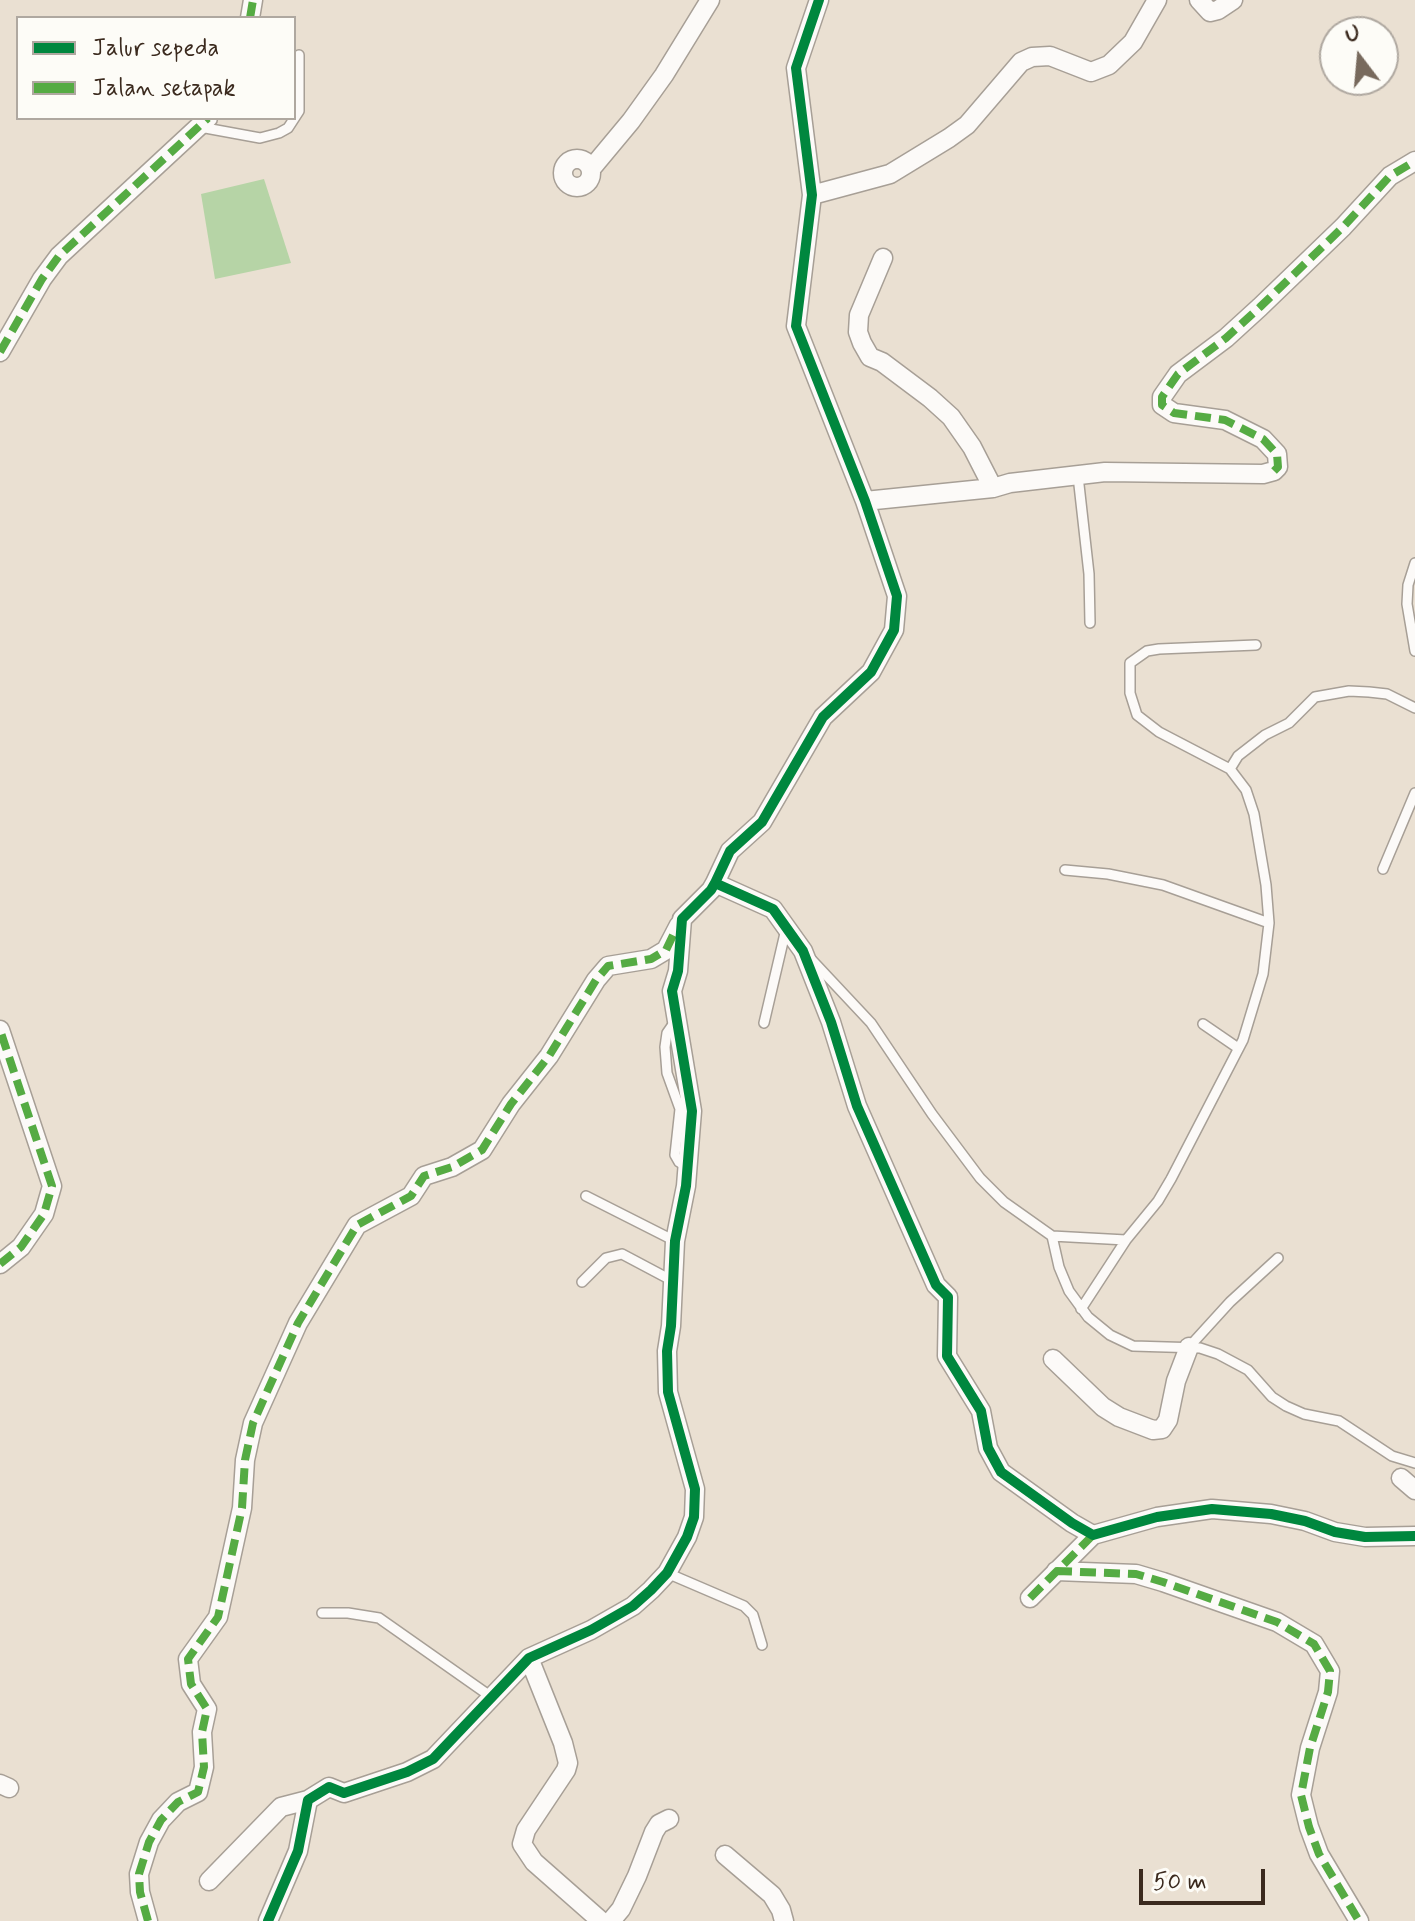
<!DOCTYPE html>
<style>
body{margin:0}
#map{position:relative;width:1415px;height:1921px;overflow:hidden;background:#eae0d2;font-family:Mynerve,sans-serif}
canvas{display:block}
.legend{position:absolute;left:16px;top:16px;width:280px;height:104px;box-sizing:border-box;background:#fdfcf7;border:2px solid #afa8a0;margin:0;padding:10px 14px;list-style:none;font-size:24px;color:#3b2a1e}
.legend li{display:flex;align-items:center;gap:16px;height:40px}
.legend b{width:40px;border:2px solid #afa8a0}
.north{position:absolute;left:1319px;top:16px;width:80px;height:80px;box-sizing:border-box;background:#fdfcf7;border:2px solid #afa8a0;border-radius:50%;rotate:344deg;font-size:22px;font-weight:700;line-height:32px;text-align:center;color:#3b2a1e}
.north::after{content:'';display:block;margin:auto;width:28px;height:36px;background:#786a5d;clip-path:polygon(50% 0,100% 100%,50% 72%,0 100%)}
.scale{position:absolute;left:1139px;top:1869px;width:126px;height:36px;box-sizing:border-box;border:4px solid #3b2a1e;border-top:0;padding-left:10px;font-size:24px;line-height:28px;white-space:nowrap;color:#3b2a1e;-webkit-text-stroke:6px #fdfcf7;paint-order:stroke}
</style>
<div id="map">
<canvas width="1415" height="1921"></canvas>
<ul class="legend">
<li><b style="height:10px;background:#00873e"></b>Jalur sepeda</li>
<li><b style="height:10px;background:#55ab43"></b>Jalan setapak</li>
</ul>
<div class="north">U</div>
<div class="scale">50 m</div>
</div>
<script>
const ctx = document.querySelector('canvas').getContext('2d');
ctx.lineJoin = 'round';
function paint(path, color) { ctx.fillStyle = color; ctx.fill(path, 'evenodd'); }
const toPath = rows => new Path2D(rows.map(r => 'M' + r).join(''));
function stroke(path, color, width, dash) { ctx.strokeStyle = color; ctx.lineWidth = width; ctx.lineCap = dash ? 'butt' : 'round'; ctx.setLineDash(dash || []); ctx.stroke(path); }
paint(toPath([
 [264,179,291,263,215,279,201,194]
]), '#b6d4a6');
const lane = toPath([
 [200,127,260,138,279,133,288,128,299,111,299,55],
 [1078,476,1089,574,1090,623],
 [1415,563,1408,585,1407,604,1415,651],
 [1230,769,1238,756,1265,735,1289,723,1315,697,1349,691,1369,692,1387,694,1415,708],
 [1383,869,1415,793],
 [1065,870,1108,874,1163,885,1269,923],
 [811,959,871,1023,932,1114,980,1178,1004,1202,1052,1236,1126,1240,1158,1201,1171,1179,1243,1040,1263,974,1269,923,1266,885,1254,814,1246,790,1230,769,1159,732,1137,715,1130,693,1130,663,1147,651,1159,649,1256,645],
 [674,1023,667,1033,665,1047,667,1073,680,1109,675,1155,679,1162,687,1167],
 [764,1023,786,929],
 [1203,1024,1238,1048],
 [586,1196,675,1241],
 [1052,1236,1059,1267,1069,1291,1088,1317,1110,1335,1133,1346,1200,1348,1218,1354,1248,1370,1272,1397,1286,1406,1304,1414,1339,1421,1392,1456,1415,1463],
 [582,1282,606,1258,622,1254,671,1280],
 [1081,1309,1126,1240],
 [1189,1347,1230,1302,1278,1258],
 [667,1573,744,1606,753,1615,762,1645],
 [322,1613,348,1613,379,1618,490,1696]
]);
const street = toPath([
 [1199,0,1210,12,1218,10,1233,0],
 [250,18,253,0],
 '563 173a14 14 0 1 1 28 0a14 14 0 1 1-28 0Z',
 [591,169,631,121,664,75,710,0],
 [812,195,890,174,949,138,967,125,1021,62,1032,57,1050,56,1091,72,1109,65,1133,42,1157,0],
 [883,258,859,315,858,332,862,343,870,357,882,362,930,398,951,417,972,447,993,488],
 [0,352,42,279,59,256,208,118],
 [865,501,993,488,1010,483,1105,472,1263,474,1274,471,1278,467,1277,454,1263,439,1225,420,1174,413,1162,405,1162,397,1178,374,1226,338,1260,307,1343,227,1390,176,1415,161],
 [715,883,730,851,762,822,823,717,871,672,894,630,897,596,865,501,796,326,812,195,796,68,819,0],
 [0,1264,21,1247,44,1214,52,1186,0,1030],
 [1053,1359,1103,1407,1119,1417,1153,1430,1162,1429,1168,1420,1176,1381,1189,1347],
 [1401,1478,1415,1490],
 [1056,1571,1136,1574,1163,1582,1277,1622,1314,1644,1330,1671,1328,1692,1310,1748,1301,1795,1309,1827,1319,1854,1359,1921],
 [1030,1598,1093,1535],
 [529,1658,563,1743,568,1763,566,1770,526,1830,522,1844,534,1862,601,1921],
 [0,1784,9,1788],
 [725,1855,772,1895,781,1910,784,1921],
 [209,1881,281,1807,308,1800],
 [148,1921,140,1892,139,1874,149,1842,161,1820,178,1802,198,1792,204,1767,202,1732,207,1709,191,1684,188,1659,218,1617,242,1508,245,1460,253,1423,298,1323,357,1225,411,1196,424,1176,452,1167,482,1150,511,1104,549,1056,596,980,608,966,651,959,666,950,679,925],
 [268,1921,298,1851,308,1800,329,1787,344,1793,407,1772,433,1759,529,1658,591,1630,633,1606,651,1590,667,1573,687,1537,694,1517,695,1489,668,1392,667,1351,671,1326,675,1241,686,1186,692,1111,672,991,678,971,682,919,711,890,715,883,773,909,803,951,831,1022,857,1106,936,1285,948,1297,947,1356,981,1411,988,1448,1001,1472,1072,1523,1093,1535,1157,1517,1212,1509,1271,1514,1305,1521,1335,1532,1365,1537,1415,1536],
 [611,1921,621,1909,637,1876,654,1832,659,1824,669,1819]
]);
stroke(lane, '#a79f96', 12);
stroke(street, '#a79f96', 21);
stroke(lane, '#fcfaf8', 9);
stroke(street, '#fcfaf8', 18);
stroke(toPath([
 [250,18,253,0],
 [0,352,42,279,59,256,208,118],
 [1274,471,1278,467,1277,454,1263,439,1225,420,1174,413,1162,405,1162,397,1178,374,1226,338,1260,307,1343,227,1390,176,1415,161],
 [0,1264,21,1247,44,1214,52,1186,0,1030],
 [1056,1571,1136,1574,1163,1582,1277,1622,1314,1644,1330,1671,1328,1692,1310,1748,1301,1795,1309,1827,1319,1854,1359,1921],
 [1030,1598,1093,1535],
 [148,1921,140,1892,139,1874,149,1842,161,1820,178,1802,198,1792,204,1767,202,1732,207,1709,191,1684,188,1659,218,1617,242,1508,245,1460,253,1423,298,1323,357,1225,411,1196,424,1176,452,1167,482,1150,511,1104,549,1056,596,980,608,966,651,959,666,950,676,929]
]), '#55ab43', 8, [16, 8]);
stroke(toPath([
 [715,883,730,851,762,822,823,717,871,672,894,630,897,596,865,501,796,326,812,195,796,68,819,0],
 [268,1921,298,1851,308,1800,329,1787,344,1793,407,1772,433,1759,529,1658,591,1630,633,1606,651,1590,667,1573,687,1537,694,1517,695,1489,668,1392,667,1351,671,1326,675,1241,686,1186,692,1111,672,991,678,971,682,919,711,890,715,883,773,909,803,951,831,1022,857,1106,936,1285,948,1297,947,1356,981,1411,988,1448,1001,1472,1072,1523,1093,1535,1157,1517,1212,1509,1271,1514,1305,1521,1335,1532,1365,1537,1415,1536]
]), '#00873e', 10);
</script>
